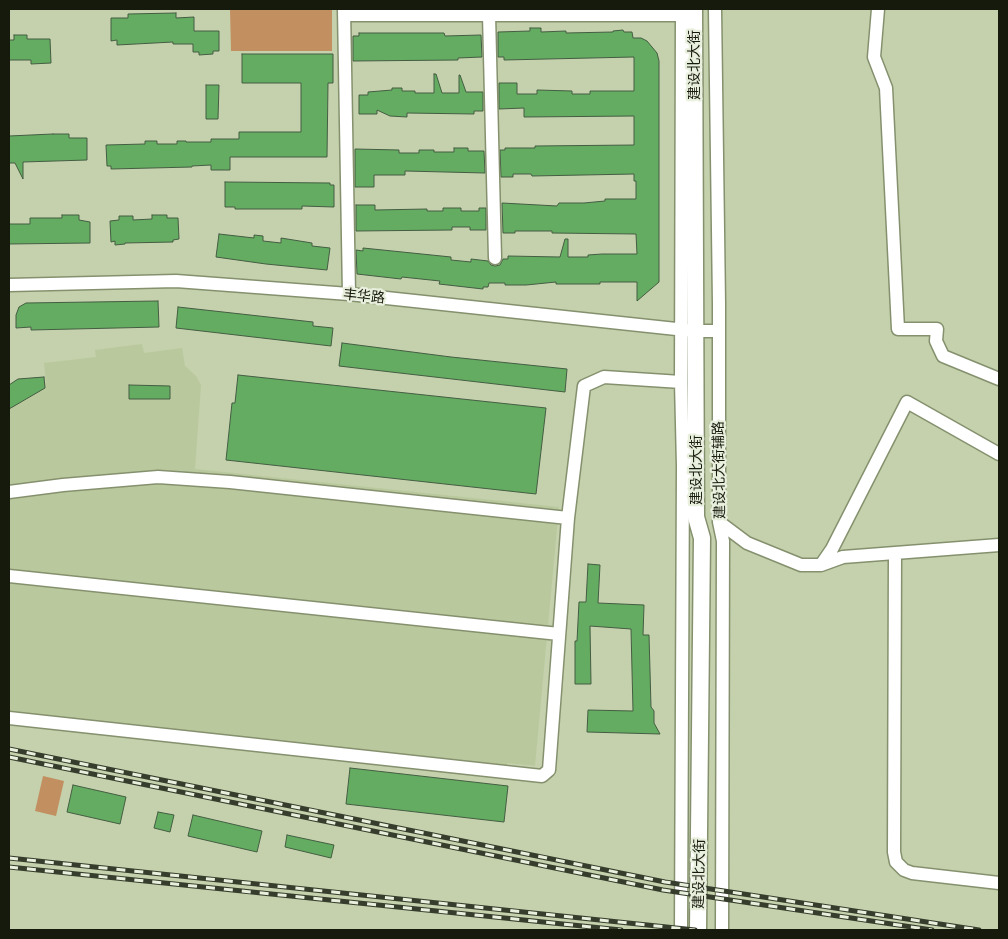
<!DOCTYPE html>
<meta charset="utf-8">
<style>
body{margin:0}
#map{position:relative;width:1008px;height:939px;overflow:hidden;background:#c4d1ac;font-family:Ubuntu,sans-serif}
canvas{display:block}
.frame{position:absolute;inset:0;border:10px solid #161a0d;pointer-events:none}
</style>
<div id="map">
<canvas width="1008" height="939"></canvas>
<div class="frame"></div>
</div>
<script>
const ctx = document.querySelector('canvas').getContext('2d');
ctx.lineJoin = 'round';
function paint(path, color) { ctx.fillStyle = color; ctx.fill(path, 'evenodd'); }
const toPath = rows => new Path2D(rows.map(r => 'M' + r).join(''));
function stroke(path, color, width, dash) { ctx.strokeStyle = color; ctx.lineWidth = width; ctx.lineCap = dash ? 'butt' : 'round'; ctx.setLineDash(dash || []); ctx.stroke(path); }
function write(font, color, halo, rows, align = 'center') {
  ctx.font = font + ' Ubuntu,"Noto Sans SC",sans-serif'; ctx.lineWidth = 4.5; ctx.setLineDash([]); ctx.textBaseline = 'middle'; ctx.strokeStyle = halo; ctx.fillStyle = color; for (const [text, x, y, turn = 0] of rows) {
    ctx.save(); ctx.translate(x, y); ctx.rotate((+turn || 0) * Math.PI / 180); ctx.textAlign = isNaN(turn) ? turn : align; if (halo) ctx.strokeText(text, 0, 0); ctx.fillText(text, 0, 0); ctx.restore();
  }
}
paint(toPath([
 [142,344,144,353,182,348,185,366,196,376,201,385,195,469,559,507,535,766,507,763,507,767,9,714,9,390,20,384,46,383,44,363,96,357,95,350]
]), '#bac99d');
paint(toPath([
 [230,9,332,9,332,51,231,51],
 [43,776,64,781,56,816,35,811]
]), '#c28f60');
const building = toPath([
 [176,13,176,18,194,17,194,31,219,31,219,51,213,51,213,54,199,55,199,52,193,52,193,44,173,44,173,42,117,45,117,40,111,41,111,18,128,18,128,14,176,13],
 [530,28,541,28,541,32,566,31,566,33,613,32,613,31,623,30,624,32,632,32,633,38,641,38,647,41,657,53,659,61,659,282,637,301,637,282,600,282,600,284,556,284,556,282,526,285,505,285,505,283,489,283,488,287,483,287,483,289,439,284,440,281,402,277,401,279,357,274,356,250,363,251,363,248,451,257,451,260,471,262,471,259,488,261,491,265,495,266,500,265,503,259,508,259,508,256,560,257,565,239,568,239,568,257,588,257,588,255,602,254,637,254,636,234,552,233,552,231,515,231,515,233,503,233,502,203,557,206,559,203,584,203,605,201,605,199,636,199,636,181,634,181,634,174,532,176,531,174,513,174,513,177,501,177,500,150,505,150,505,148,535,148,535,146,634,145,634,116,524,117,524,108,499,109,499,83,517,83,517,94,537,94,537,90,572,91,572,94,590,94,590,91,634,91,634,57,504,60,504,57,498,57,498,32,530,31,530,28],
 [359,33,444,33,445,36,481,35,482,57,458,58,458,60,353,61,353,36,359,36,359,33],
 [14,35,27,35,27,39,50,39,51,63,31,64,31,60,9,60,9,40,14,40,14,35],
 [242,54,333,54,333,83,328,83,327,157,230,157,230,170,211,170,211,165,192,166,192,167,111,169,111,166,107,166,106,145,145,144,145,141,157,141,157,144,177,144,177,141,186,141,186,142,211,142,211,139,239,139,239,132,301,132,301,83,242,83,242,54],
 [434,74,436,74,442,93,459,93,459,75,460,75,466,92,483,92,483,111,474,111,474,114,407,113,407,117,390,116,377,110,377,114,359,114,359,95,368,95,368,92,392,90,392,88,402,88,402,91,415,91,415,93,434,93,434,74],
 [206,85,219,85,218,119,206,119,206,85],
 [53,134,69,134,69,138,87,138,87,160,23,162,23,179,15,163,9,163,9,136,53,134],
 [454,148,468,148,468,151,484,151,485,173,405,171,405,175,374,175,374,187,355,187,355,149,399,150,399,153,419,153,419,150,434,150,434,152,454,152,454,148],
 [225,182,330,183,330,185,334,185,334,207,302,206,302,209,235,209,235,207,225,207,225,182],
 [356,205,375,205,375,210,427,209,427,211,443,211,443,208,461,208,461,211,479,211,479,208,486,208,486,230,470,230,470,227,452,227,452,230,356,231,356,205],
 [62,215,79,215,79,220,90,222,90,243,9,244,9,224,30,224,30,218,62,218,62,215],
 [152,215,167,215,167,218,178,218,179,239,173,240,173,242,125,243,125,244,115,245,115,241,111,242,110,221,119,220,119,216,133,216,133,220,152,219,152,215],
 [219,234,254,238,254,235,263,236,263,241,281,243,281,238,312,243,312,246,330,248,327,270,266,264,216,257,219,234],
 [158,301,159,327,31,330,31,327,16,328,16,315,19,307,26,303,158,301],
 [178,307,313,322,313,326,333,328,331,346,176,328,178,307],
 [342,343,451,357,567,369,565,392,339,366,342,343],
 [238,375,546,408,536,494,226,460,232,403,235,403,238,375],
 [44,377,45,388,9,409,9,385,18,379,44,377],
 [129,385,170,386,170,399,129,399,129,385],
 [588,564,600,565,598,603,644,605,643,635,649,635,651,707,654,711,654,723,660,734,587,732,588,710,633,711,631,629,590,626,591,684,575,684,575,641,577,641,579,602,586,602,588,564],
 [350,768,508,786,504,822,346,804,350,768],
 [73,785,126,797,120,824,67,812,73,785],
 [158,812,174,815,170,832,154,828,158,812],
 [193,815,262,831,257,852,188,836,193,815],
 [287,835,334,845,331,858,285,847,287,835]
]);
paint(building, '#63ac61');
stroke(building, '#445d42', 1);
const minor = toPath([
 [344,9,349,294],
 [715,9,719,304,719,522,723,541,722,930],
 [878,9,874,57,886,88,898,329,937,329,936,341,943,356,999,379],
 [344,15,689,15],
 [489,15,495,258],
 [9,285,176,281,349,294,695,331,718,331],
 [9,492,63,485,158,477,230,482,568,518],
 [719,522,747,543,801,565,821,565,843,557,999,545],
 [895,553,894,852,896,862,904,870,912,873,999,883],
 [821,565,832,549,907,402,999,454],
 [9,576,559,634],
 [9,718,542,776,549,770,568,518,584,386,604,377,681,382],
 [681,930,683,466,681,382,682,9]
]);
const major = toPath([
 [694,9,696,517,702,538,698,930]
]);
stroke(minor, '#85916e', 15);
stroke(major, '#85916e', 19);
stroke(minor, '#fff', 12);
stroke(major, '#fff', 16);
const rail = toPath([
 [9,749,665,882,979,930],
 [9,757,663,890,932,930],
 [9,858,695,930],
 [9,867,621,930]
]);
stroke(rail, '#373d2c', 5);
stroke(rail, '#e8efdc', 3, [9]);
write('14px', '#161a0d', '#e8efdc', [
 ["建设北大街",694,65,-90],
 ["丰华路",364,296,6],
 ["建设北大街",696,470,-90],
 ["建设北大街辅路",719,470,-91],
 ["建设北大街",699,874,-89]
]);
</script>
